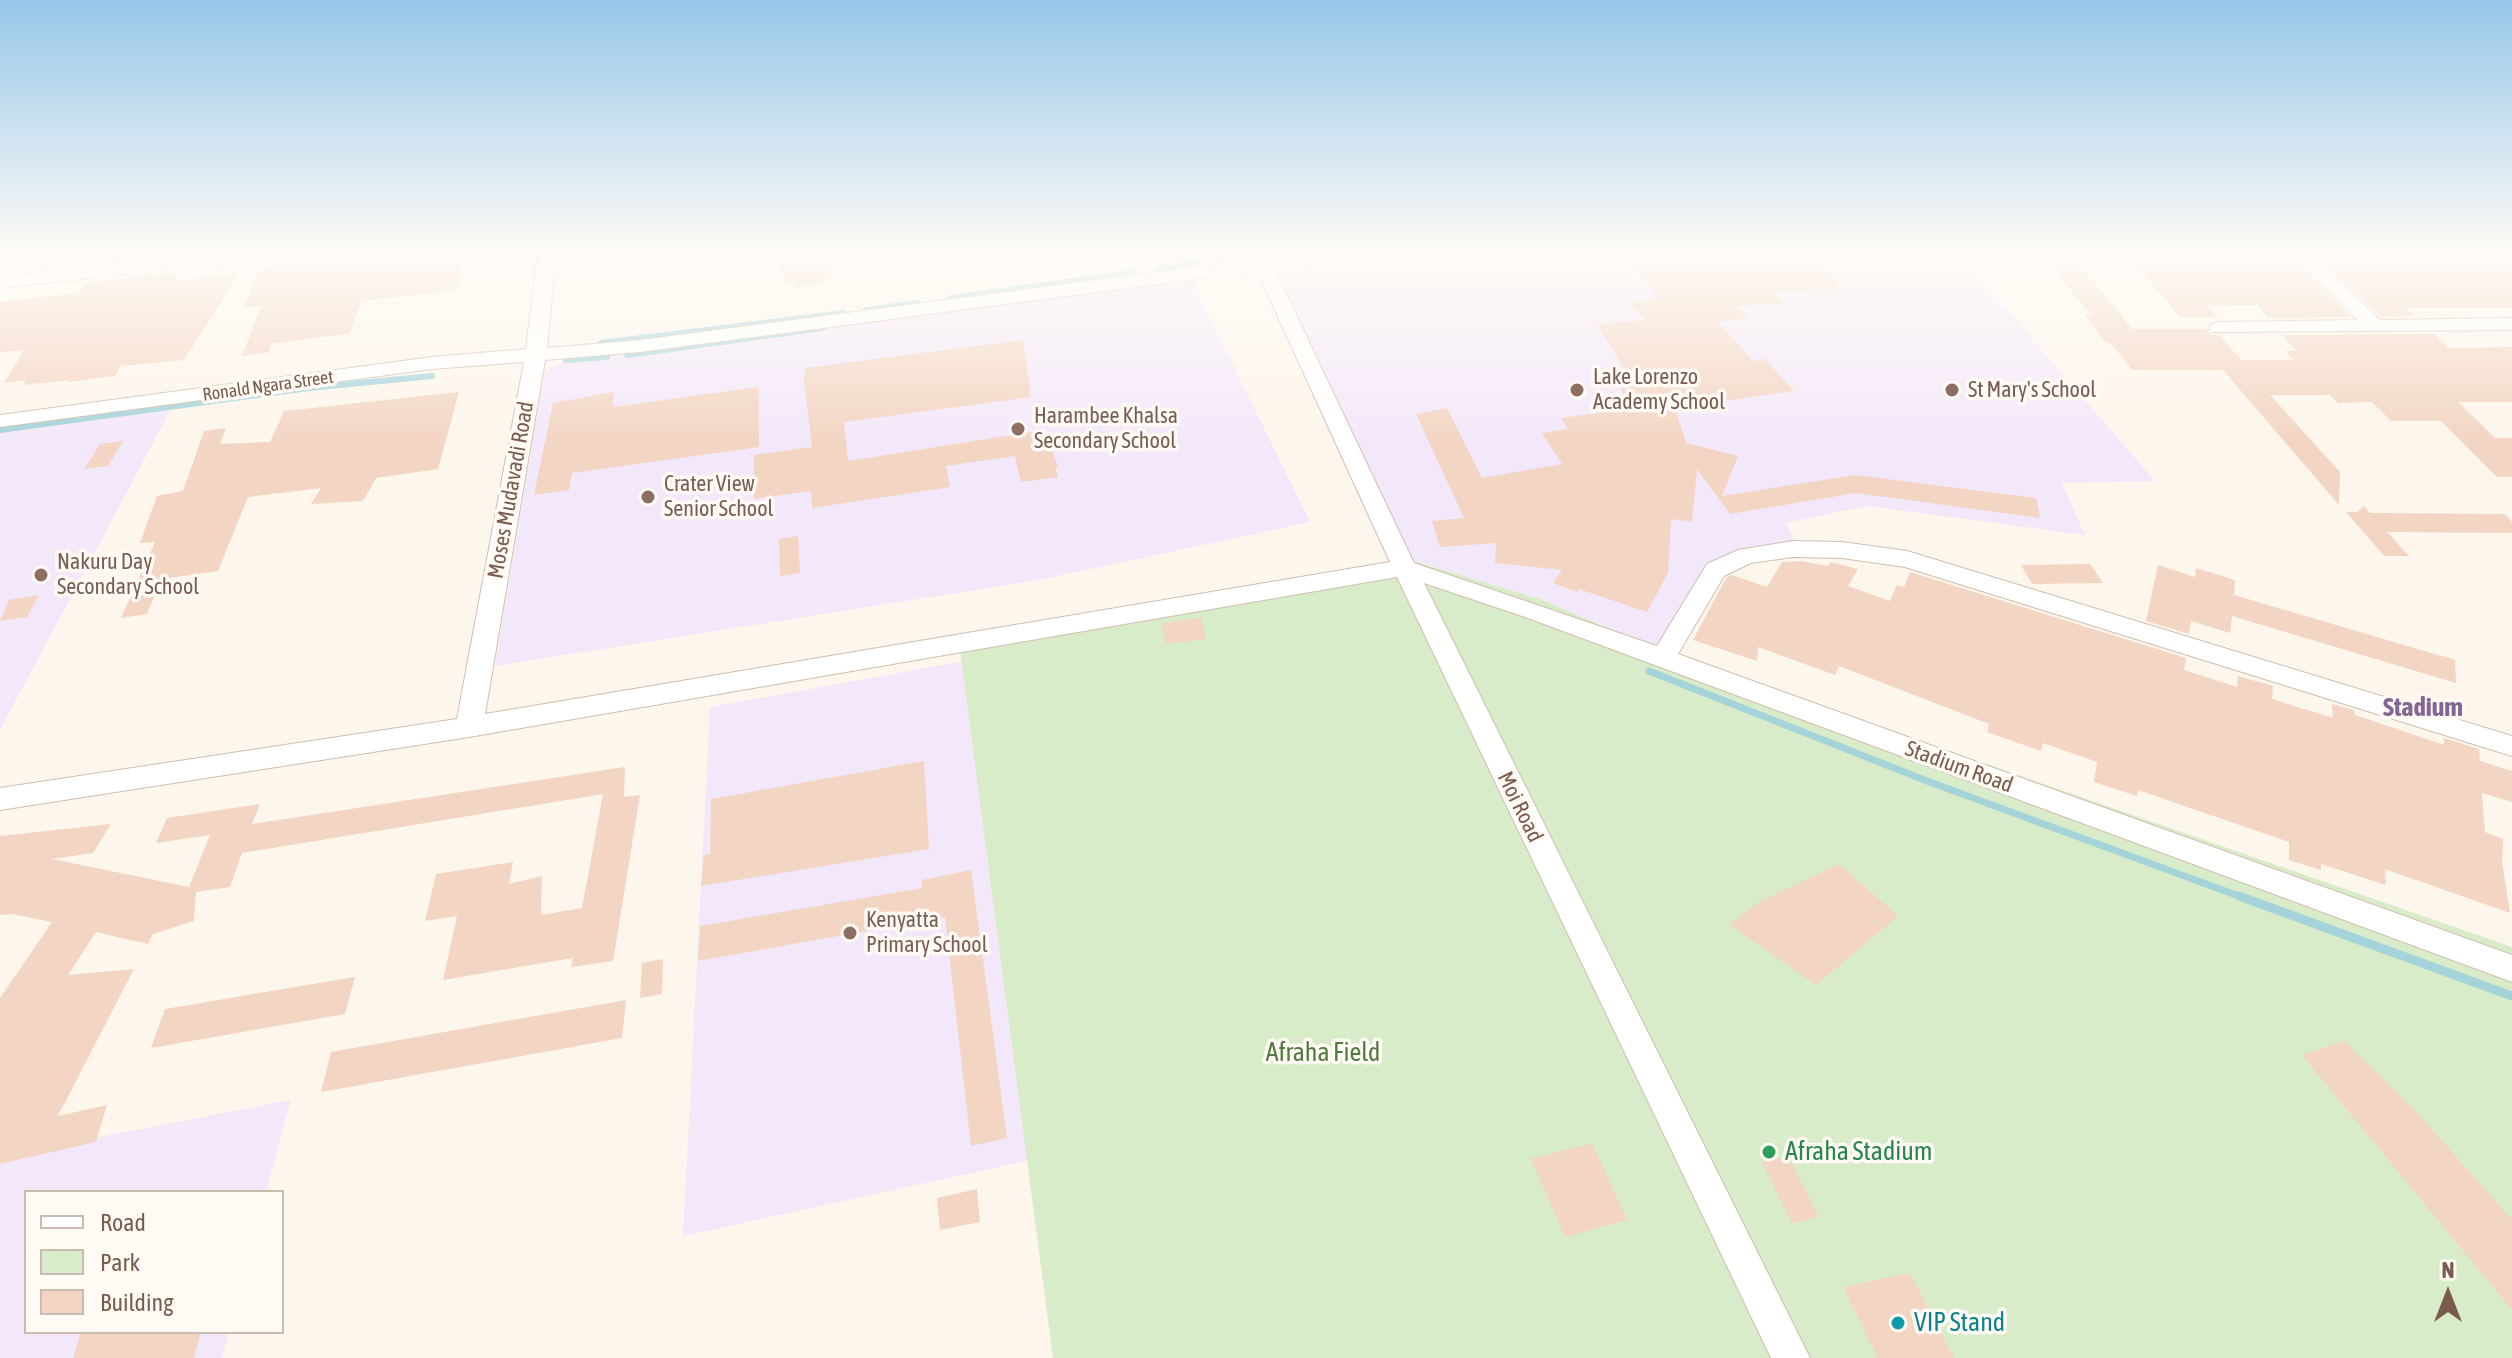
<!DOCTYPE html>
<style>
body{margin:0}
#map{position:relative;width:2512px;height:1358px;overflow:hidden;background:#fdf6ec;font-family:"Asap Condensed",sans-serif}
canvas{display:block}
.legend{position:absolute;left:24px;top:1190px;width:260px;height:144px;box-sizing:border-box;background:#fffaf3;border:2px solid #cabbb1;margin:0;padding:10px 14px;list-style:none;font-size:24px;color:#7a5c4d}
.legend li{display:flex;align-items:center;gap:16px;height:40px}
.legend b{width:40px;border:2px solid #cabbb1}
.north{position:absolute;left:2408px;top:1254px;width:80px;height:80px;-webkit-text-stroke:6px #fffaf3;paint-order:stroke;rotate:0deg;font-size:22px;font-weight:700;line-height:32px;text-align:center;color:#7a5c4d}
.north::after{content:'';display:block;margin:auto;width:28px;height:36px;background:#7a5c4d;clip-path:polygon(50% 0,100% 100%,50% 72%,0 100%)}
</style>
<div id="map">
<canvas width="2512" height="1358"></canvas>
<ul class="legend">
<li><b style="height:10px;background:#fff"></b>Road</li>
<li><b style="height:22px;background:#d8ecc9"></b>Park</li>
<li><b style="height:22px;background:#f3d5c3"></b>Building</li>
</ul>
<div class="north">N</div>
</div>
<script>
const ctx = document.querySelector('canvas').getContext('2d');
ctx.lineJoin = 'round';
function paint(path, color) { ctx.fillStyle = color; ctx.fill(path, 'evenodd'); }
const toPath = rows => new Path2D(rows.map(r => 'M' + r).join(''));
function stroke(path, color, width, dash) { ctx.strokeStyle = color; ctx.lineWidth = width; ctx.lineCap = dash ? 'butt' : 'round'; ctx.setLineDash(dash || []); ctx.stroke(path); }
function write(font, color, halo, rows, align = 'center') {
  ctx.font = font + ' "Asap Condensed",sans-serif'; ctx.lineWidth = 7; ctx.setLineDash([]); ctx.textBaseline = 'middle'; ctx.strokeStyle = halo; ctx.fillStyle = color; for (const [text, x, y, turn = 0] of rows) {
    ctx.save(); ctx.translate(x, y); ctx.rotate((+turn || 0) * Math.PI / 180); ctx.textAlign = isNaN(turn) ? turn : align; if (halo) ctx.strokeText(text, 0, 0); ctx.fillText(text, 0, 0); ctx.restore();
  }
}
paint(toPath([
 [1337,253,1615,253,1637,278,1821,253,1954,253,1969,266,2155,481,2062,483,2085,535,1867,506,1786,523,1796,545,1712,567,1664,652,1540,599,1413,561,1261,265],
 [1192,280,1310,522,1039,580,495,666,544,373,553,366,568,361],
 [177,398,0,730,0,420],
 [964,661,1035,1159,683,1236,710,707],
 [291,1100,266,1192,26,1192,26,1332,229,1332,222,1358,0,1358,0,1156]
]), '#f3e8fa');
paint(toPath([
 [1413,561,1540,599,1664,652,2512,947,2512,1358,1053,1358,959,642]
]), '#d8ecc9');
stroke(toPath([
 [1157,269,1202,261],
 [951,298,1136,272],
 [866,310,917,303],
 [601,343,844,313],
 [627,355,823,328],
 [566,360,607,357],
 [0,430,309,388,432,376]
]), '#a5d3da', 6);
stroke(toPath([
 [1649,671,1927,781,2244,898]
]), '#a5d3da', 7);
stroke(toPath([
 [2239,896,2512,996]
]), '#a5d3da', 9);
paint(toPath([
 [350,253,441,253,439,260,464,257,458,290,361,301,350,333,271,344,269,352,242,356,261,306,244,308,260,267],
 [780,253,828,253,833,277,825,278,826,283,796,288,795,282,785,283],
 [1622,253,1797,253,1798,271,1825,270,1839,289,1776,292,1783,304,1737,306,1749,318,1717,322,1753,361,1765,359,1794,391,1675,408,1686,443,1738,456,1722,496,1855,475,2036,498,2040,518,1856,493,1730,514,1697,469,1692,522,1671,519,1668,573,1647,612,1579,589,1577,592,1553,583,1562,570,1495,563,1496,543,1440,547,1432,521,1464,518,1416,414,1447,408,1482,478,1562,464,1542,433,1568,429,1561,418,1627,409,1621,388,1628,388,1622,373,1627,373,1597,324,1646,320,1630,303,1659,299],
 [2039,253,2071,253,2132,329,2206,329,2212,335,2219,335,2241,360,2294,360,2285,351,2296,351,2282,335,2434,334,2449,348,2512,347,2512,402,2458,402,2495,438,2512,438,2512,477,2497,477,2441,421,2391,421,2372,402,2338,403,2330,395,2270,395,2340,472,2339,505,2223,370,2132,370,2114,347,2103,340,2085,315,2091,315],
 [2126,253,2287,253,2351,317,2268,318,2257,305,2208,306,2217,317,2180,317],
 [2313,253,2512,253,2512,308,2406,308,2415,316,2381,317],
 [180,272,175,281,239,274,184,360,121,366,115,376,68,382,69,380,23,385,26,380,4,383,24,350,0,352,0,302,78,293,86,283],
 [1023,340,1031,397,844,422,848,461,1044,430,1058,467,1055,467,1058,477,1021,482,1015,456,946,466,950,487,812,508,811,491,754,499,754,455,812,447,804,380,806,368],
 [759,387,759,447,572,473,569,490,534,495,553,403,614,392,613,407],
 [459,392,438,469,376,478,363,501,311,504,321,488,248,497,218,571,161,579,147,614,121,618,155,542,140,543,157,496,183,491,204,431,226,428,220,444,270,442,284,411],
 [123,441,108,466,84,469,100,444],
 [2364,506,2370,513,2505,514,2512,522,2512,533,2387,532,2409,556,2384,556,2346,512,2357,512],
 [798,536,800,573,780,576,779,539],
 [1801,561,1828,566,1830,562,1858,569,1848,586,1890,601,1897,585,1904,587,1910,572,2186,658,2184,670,2237,687,2238,676,2273,686,2272,699,2333,718,2332,704,2354,710,2355,715,2444,745,2444,738,2479,749,2480,761,2512,771,2512,802,2482,793,2485,832,2503,839,2502,861,2510,913,2385,869,2386,885,2321,864,2321,870,2289,860,2289,842,2138,790,2137,796,2094,782,2097,762,2043,743,2041,751,1987,732,1989,724,1839,666,1835,675,1758,647,1757,661,1693,640,1726,578,1732,575,1767,587,1782,562],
 [2090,564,2103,583,2032,584,2021,565],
 [2158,565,2195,577,2196,568,2235,580,2234,595,2455,660,2456,683,2232,616,2230,633,2191,621,2189,634,2146,621],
 [39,595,27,617,0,621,9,600],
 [1201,618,1206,639,1166,644,1161,623],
 [924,761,929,849,701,886,704,855,710,854,711,799],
 [625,767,624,797,640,795,613,961,571,967,573,958,443,980,457,916,425,921,436,874,513,862,509,884,542,876,541,915,582,908,603,794,242,853,230,887,196,892,194,921,153,934,148,944,96,932,68,975,134,969,58,1116,107,1105,96,1142,0,1164,0,998,52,922,12,914,0,915,0,836,111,824,93,853,52,859,189,887,210,835,156,843,167,818,260,804,252,824],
 [1839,864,1898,916,1816,985,1730,925,1759,902],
 [971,870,1007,1138,971,1146,945,917,698,961,700,926,922,888,922,880],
 [663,959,662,994,640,998,642,963],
 [355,977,345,1014,151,1048,165,1009],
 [626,1000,622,1038,321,1092,331,1052],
 [2344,1041,2412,1107,2512,1220,2512,1310,2302,1055],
 [1592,1143,1627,1220,1565,1237,1531,1159],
 [1788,1156,1819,1217,1792,1223,1762,1162],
 [977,1189,980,1222,940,1230,937,1198],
 [1910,1273,1954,1358,1878,1358,1843,1287],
 [81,1332,201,1332,194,1358,73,1358]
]), '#f3d5c3');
const minor = toPath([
 [222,253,278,253,269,259,0,288,0,276,222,253],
 [538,253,556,253,547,348,640,340,1252,260,1249,253,1267,253,1270,258,1311,253,1359,253,1350,259,1274,268,1414,563,1657,646,1707,564,1738,550,1793,541,1842,542,1907,551,2512,736,2512,756,1905,567,1842,558,1793,557,1751,563,1724,576,1678,654,2512,955,2512,982,1525,617,1424,583,1810,1358,1771,1358,1397,577,469,737,0,810,0,788,457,719,524,362,432,369,0,427,0,415,432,357,526,349,538,253],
 [1257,271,1390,562,485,714,545,360,640,352,1257,271],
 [2290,253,2309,253,2380,320,2512,318,2512,330,2212,332,2209,328,2212,324,2219,322,2358,320,2290,253]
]);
stroke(minor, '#d1beb0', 2);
paint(minor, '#fff');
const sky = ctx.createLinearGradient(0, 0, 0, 443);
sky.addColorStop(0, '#97c7e8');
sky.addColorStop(0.57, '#fefbf6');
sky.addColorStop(1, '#fefbf600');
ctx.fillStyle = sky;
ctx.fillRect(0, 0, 2512, 443);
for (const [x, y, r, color] of [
 [1577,390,8,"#8d6e63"],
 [1952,390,8,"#8d6e63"],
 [1018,429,8,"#8d6e63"],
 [648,497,8,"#8d6e63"],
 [41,575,8,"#8d6e63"],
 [850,933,8,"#8d6e63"],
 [1769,1152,8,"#2e9e5b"],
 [1898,1323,8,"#0f9aa8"]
]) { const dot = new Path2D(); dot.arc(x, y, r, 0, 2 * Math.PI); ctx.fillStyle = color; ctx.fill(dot); stroke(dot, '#fffaf3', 3); }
write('18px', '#7a5c4d', '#fffaf3', [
 ["Ronald Ngara Street",268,386,-8]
]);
write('22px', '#785e54', '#fffaf3', [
 ["Lake Lorenzo",1593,377],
 ["Academy School",1593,402],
 ["St Mary's School",1968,390],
 ["Harambee Khalsa",1034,416],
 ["Secondary School",1034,441],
 ["Crater View",664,484],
 ["Senior School",664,509],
 ["Nakuru Day",57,562],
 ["Secondary School",57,587],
 ["Kenyatta",866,920],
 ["Primary School",866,945]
], 'left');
write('22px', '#7a5c4d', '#fffaf3', [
 ["Moses Mudavadi Road",511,490,-80],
 ["Stadium Road",1959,767,20],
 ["Moi Road",1520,807,64]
]);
write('bold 26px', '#846695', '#fffaf3', [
 ["Stadium",2423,708]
]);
write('26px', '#537a41', '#fffaf3', [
 ["Afraha Field",1323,1053]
]);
write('26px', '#27864d', '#fffaf3', [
 ["Afraha Stadium",1785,1152]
], 'left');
write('26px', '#0d838f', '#fffaf3', [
 ["VIP Stand",1914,1323]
], 'left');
</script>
